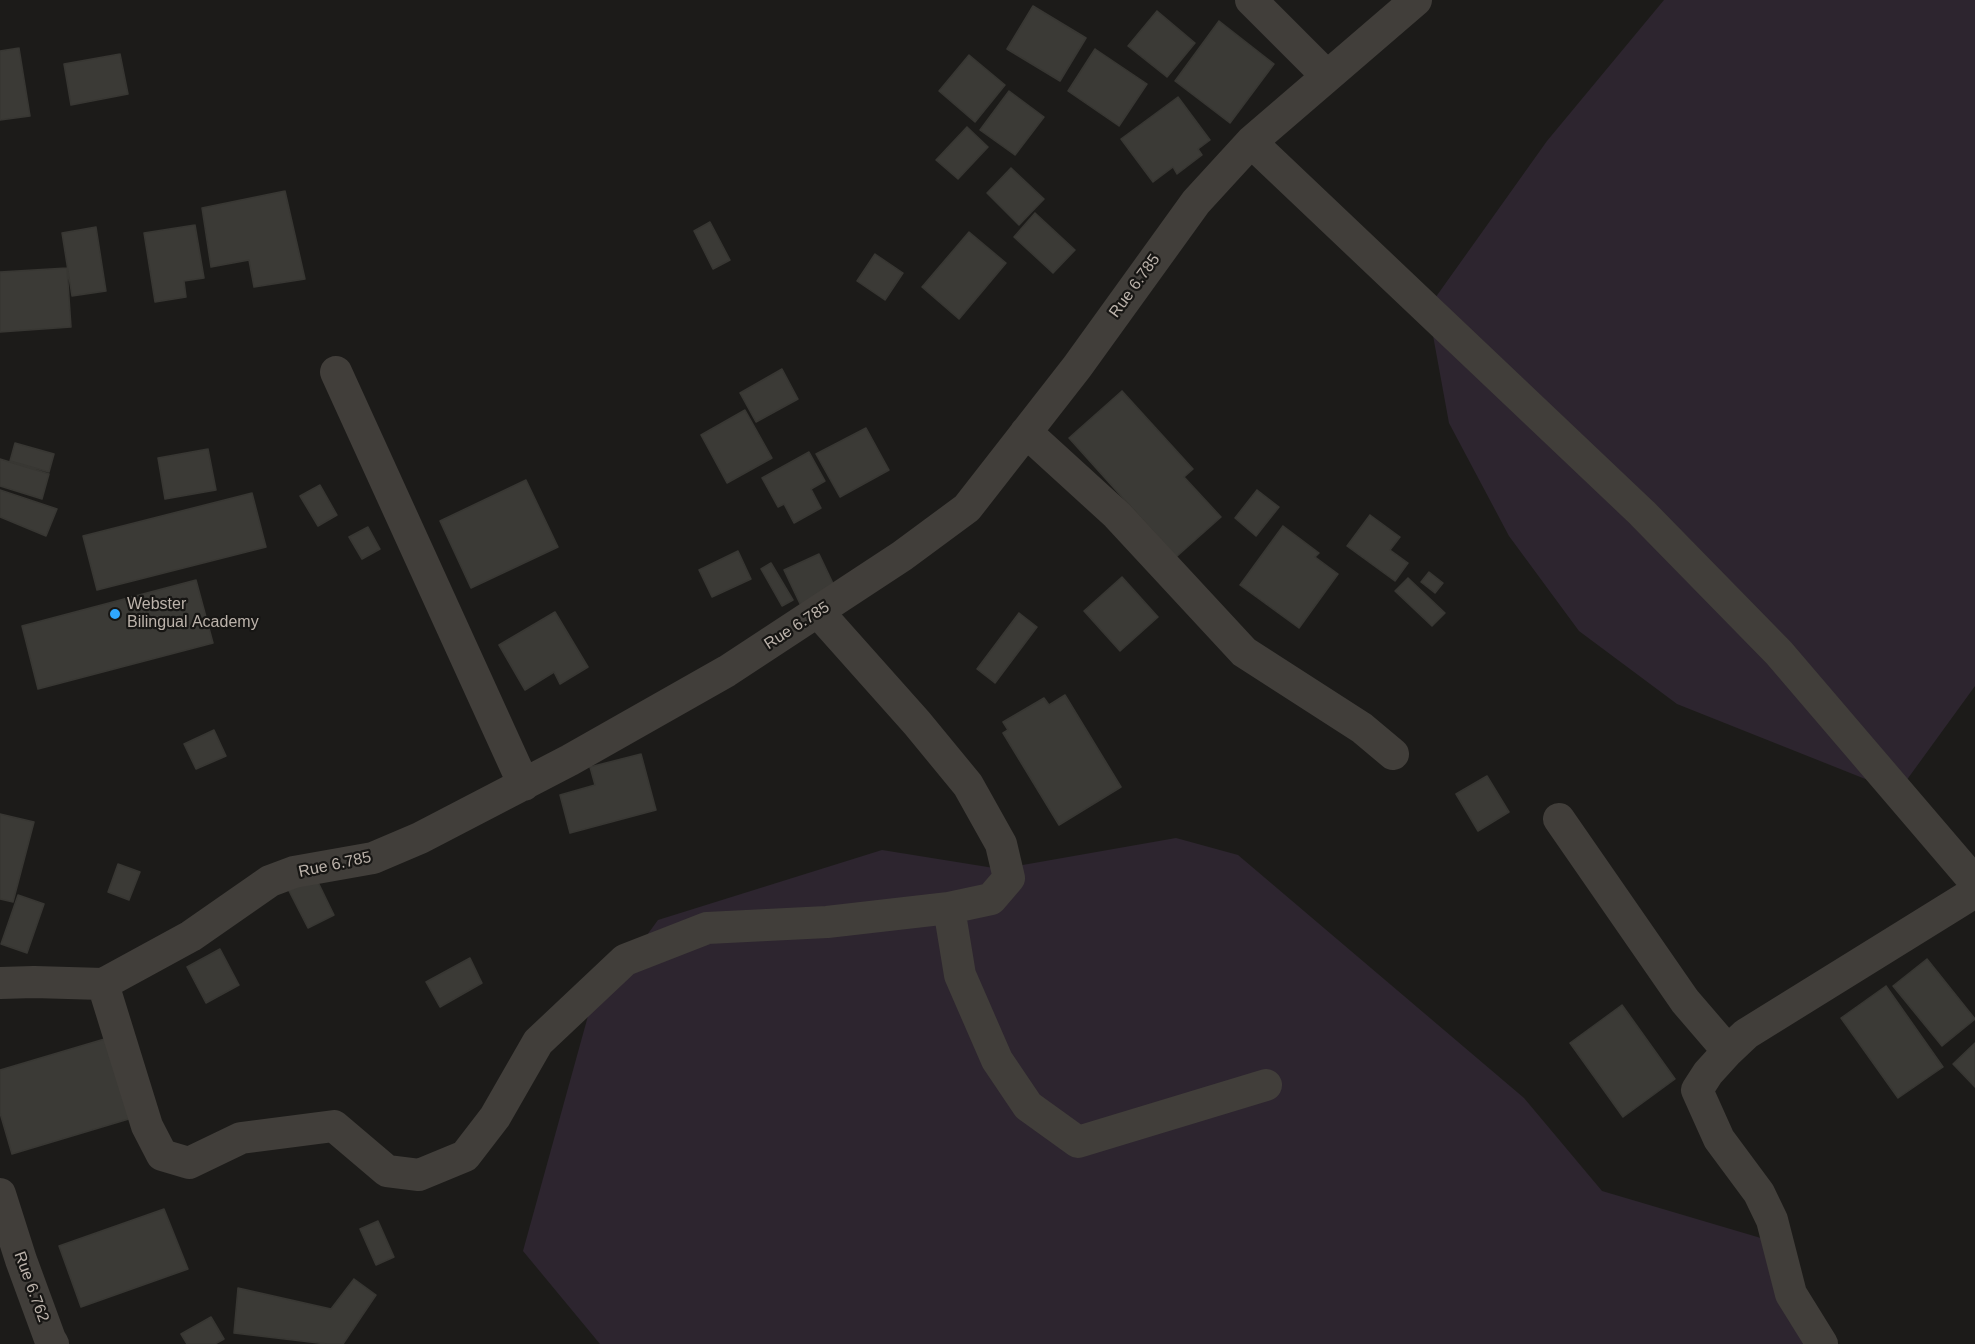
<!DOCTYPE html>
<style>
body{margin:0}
canvas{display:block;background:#1c1b19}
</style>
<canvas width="1975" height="1344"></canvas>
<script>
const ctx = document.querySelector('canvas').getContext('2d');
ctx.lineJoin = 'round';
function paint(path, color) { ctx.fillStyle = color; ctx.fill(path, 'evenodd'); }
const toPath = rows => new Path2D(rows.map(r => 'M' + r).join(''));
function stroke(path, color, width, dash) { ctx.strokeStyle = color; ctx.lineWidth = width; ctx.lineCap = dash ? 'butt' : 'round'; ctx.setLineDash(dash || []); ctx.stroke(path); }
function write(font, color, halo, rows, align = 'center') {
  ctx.font = font + ' Helvetica,sans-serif'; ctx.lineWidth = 4.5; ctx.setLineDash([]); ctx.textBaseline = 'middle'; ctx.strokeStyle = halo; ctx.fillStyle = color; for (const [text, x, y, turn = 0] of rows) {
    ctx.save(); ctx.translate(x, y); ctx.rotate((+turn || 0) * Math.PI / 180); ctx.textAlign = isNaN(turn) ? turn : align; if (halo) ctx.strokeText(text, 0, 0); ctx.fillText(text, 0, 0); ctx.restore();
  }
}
paint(toPath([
 [1664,0,1975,0,1975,686,1898,792,1677,704,1579,631,1509,536,1449,423,1428,308,1547,141],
 [1176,838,1238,855,1524,1098,1602,1191,1781,1244,1826,1344,600,1344,523,1251,588,1016,658,920,882,850,1000,869]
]), '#2d252f');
const building = toPath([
 [1033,6,1086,38,1060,81,1007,49,1033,6],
 [1157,11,1195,43,1167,77,1128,46,1157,11],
 [1219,21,1274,64,1230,123,1175,81,1219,21],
 [19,48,30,116,0,120,0,51,19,48],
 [1095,49,1147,84,1119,126,1068,91,1095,49],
 [120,54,128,94,71,105,64,64,120,54],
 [969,55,1005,85,975,122,939,91,969,55],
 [1009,91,1044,117,1015,155,980,130,1009,91],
 [1178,97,1210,140,1198,149,1202,155,1177,174,1173,167,1153,182,1121,139,1178,97],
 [967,127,988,147,958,179,936,160,967,127],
 [1011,168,1044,199,1019,225,987,193,1011,168],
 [285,191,305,279,254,287,249,260,211,267,202,208,285,191],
 [1035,213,1075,250,1053,273,1014,237,1035,213],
 [710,222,730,260,713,269,694,231,710,222],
 [195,225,204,278,184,281,186,297,155,302,144,233,195,225],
 [96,227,106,291,72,296,62,233,96,227],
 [969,232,1006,263,959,319,922,287,969,232],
 [875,254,903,273,885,300,857,281,875,254],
 [67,268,71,327,0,332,0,272,67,268],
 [782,369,798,399,756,422,740,393,782,369],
 [1122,391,1193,469,1184,477,1221,517,1176,557,1069,438,1122,391],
 [745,410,772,458,727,483,701,435,745,410],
 [866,428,889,470,840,497,816,454,866,428],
 [15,443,54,454,49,472,10,461,15,443],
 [208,449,216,490,165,499,158,458,208,449],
 [809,452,825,481,811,489,821,508,794,523,784,504,778,507,762,478,809,452],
 [0,459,49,474,42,499,0,486,0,459],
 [526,480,558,547,471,588,440,521,526,480],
 [320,485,337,515,318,526,300,496,320,485],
 [0,490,57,509,46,536,0,517,0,490],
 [1257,490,1279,507,1256,536,1235,518,1257,490],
 [252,493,266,547,97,590,83,536,252,493],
 [1370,515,1400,537,1390,550,1408,563,1395,581,1347,546,1370,515],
 [1283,526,1319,553,1315,557,1338,574,1299,628,1240,585,1283,526],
 [368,527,380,549,362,559,349,537,368,527],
 [738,551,751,579,712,597,699,570,738,551],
 [819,554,838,594,803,610,784,570,819,554],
 [771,563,793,600,782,606,761,569,771,563],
 [1429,572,1443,583,1435,593,1421,582,1429,572],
 [1122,577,1158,617,1120,651,1084,611,1122,577],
 [1408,578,1445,613,1432,626,1395,591,1408,578],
 [196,580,213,643,38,689,22,626,196,580],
 [555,612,588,667,560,684,554,672,525,690,499,645,555,612],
 [1019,613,1037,627,995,683,977,669,1019,613],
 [1065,695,1121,787,1059,825,1003,733,1008,730,1003,722,1044,698,1049,705,1065,695],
 [214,730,226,756,196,769,184,744,214,730],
 [641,754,656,810,570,833,560,795,595,785,590,767,641,754],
 [1487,776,1509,812,1478,831,1456,794,1487,776],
 [0,814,34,822,13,902,0,899,0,814],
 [118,864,140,872,129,900,108,892,118,864],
 [314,874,334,915,308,928,287,887,314,874],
 [18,895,44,904,27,953,1,944,18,895],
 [220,949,239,985,206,1003,187,967,220,949],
 [470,958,482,983,440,1007,426,982,470,958],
 [1927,959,1975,1019,1942,1046,1893,986,1927,959],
 [1886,986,1943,1067,1898,1098,1841,1018,1886,986],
 [1622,1005,1675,1079,1623,1117,1570,1043,1622,1005],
 [118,1035,142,1115,12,1154,0,1113,0,1070,118,1035],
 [1975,1043,1975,1087,1953,1064,1975,1043],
 [164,1209,188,1269,81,1307,59,1246,164,1209],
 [378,1221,394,1257,376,1265,360,1229,378,1221],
 [354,1279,376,1295,343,1344,327,1344,234,1333,238,1288,331,1309,354,1279],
 [211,1317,224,1339,215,1344,187,1344,181,1334,211,1317]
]);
paint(building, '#3b3a36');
stroke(building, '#383733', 1.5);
stroke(toPath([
 [1251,0,1327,76],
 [1251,142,1642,513,1779,653,1975,882],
 [336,372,524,785],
 [1026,432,1117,515,1244,652,1362,728,1393,754],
 [1559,819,1685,1001,1728,1051,1746,1034,1975,892],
 [949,908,960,975,997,1060,1028,1106,1078,1142,1266,1085],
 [0,983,34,982,103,984,191,936,270,881,294,872,373,858,420,838,570,760,727,671,902,556,967,508,1077,367,1196,202,1251,142,1416,0],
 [103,984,147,1126,162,1155,189,1163,241,1138,334,1126,387,1171,419,1175,465,1156,495,1117,538,1042,625,960,707,928,827,922,949,908,991,899,1009,878,1001,844,968,785,917,723,819,613],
 [1728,1051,1708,1073,1697,1090,1719,1139,1759,1193,1772,1220,1791,1294,1822,1344],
 [0,1194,21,1260,50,1339,53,1344]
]), '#413e3a', 32);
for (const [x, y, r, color] of [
 [115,614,6,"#2fa7fe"]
]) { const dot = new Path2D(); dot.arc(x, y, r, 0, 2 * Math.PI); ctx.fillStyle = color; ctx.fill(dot); stroke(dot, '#171614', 2); }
write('16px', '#bcb3ab', '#171614', [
 ["Rue 6.785",1135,286,-54],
 ["Rue 6.785",797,626,-33],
 ["Rue 6.785",335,865,-12],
 ["Rue 6.762",31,1287,70]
]);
write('16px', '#bcb3ab', '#171614', [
 ["Webster",127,605],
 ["Bilingual Academy",127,623]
], 'left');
</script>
